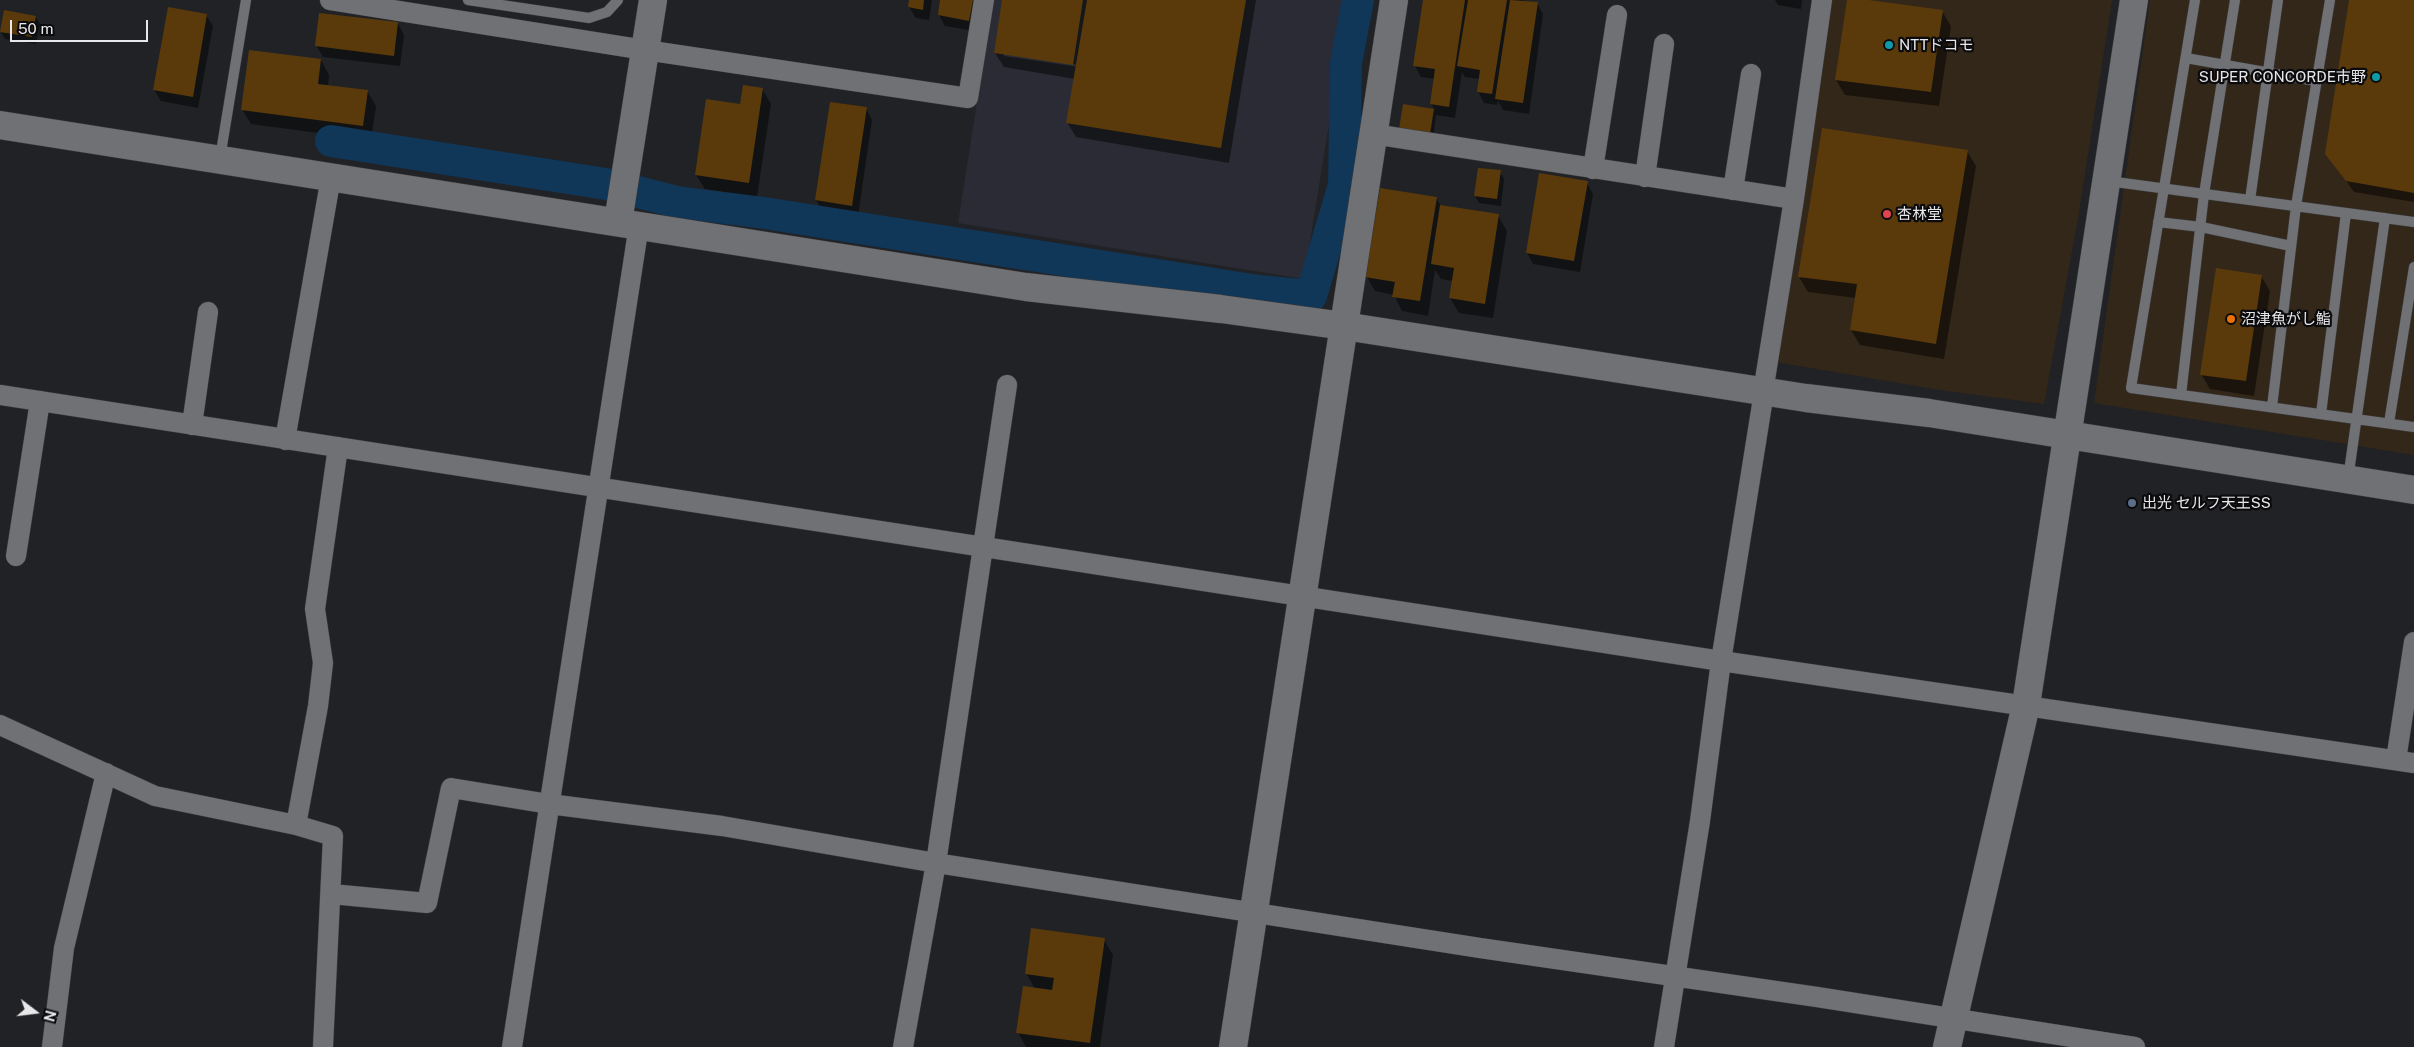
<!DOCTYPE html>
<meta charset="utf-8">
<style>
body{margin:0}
#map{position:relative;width:2414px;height:1047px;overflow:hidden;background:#212225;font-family:"Public Sans",sans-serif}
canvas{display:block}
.north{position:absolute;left:10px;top:987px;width:50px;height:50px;-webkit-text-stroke:4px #0b0b0d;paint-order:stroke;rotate:105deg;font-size:14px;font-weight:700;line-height:20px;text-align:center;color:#e8e8ea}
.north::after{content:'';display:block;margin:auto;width:18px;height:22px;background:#e8e8ea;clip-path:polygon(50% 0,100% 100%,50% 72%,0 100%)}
.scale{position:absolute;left:10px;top:20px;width:138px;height:22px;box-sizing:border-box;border:2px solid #e8e8ea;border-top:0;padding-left:6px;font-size:15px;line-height:18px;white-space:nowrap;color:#e8e8ea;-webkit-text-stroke:4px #0b0b0d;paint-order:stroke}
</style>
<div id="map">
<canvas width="2414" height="1047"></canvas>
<div class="north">N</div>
<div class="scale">50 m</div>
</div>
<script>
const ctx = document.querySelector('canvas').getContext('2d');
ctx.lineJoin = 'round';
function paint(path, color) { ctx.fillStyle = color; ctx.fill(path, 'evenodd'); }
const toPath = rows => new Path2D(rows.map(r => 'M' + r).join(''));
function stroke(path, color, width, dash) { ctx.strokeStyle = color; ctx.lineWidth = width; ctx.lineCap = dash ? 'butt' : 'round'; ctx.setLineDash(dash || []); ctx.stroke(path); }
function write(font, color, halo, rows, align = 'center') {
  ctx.font = font + ' "Public Sans","Noto Sans JP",sans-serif'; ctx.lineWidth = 4.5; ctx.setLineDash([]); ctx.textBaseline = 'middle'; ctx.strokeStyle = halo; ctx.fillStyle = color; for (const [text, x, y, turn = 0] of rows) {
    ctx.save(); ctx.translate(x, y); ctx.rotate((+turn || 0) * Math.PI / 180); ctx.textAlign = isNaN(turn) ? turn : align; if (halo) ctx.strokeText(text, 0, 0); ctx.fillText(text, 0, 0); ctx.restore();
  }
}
paint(toPath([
 [1829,0,2112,0,2078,218,2044,404,1940,390,1776,362],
 [2150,0,2414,0,2414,455,2094,403]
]), '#332719');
paint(toPath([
 [993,0,1349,0,1304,279,958,223]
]), '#2a2b34');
paint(toPath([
 [910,0,932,0,929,20,916,18,909,7],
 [942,0,981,0,975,31,945,26,939,15],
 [1003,0,1256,0,1229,163,1076,137,1067,122,1075,79,1004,67,995,53],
 [1004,53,1079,65,1079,67,1004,56],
 [1424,0,1521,0,1537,3,1543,14,1529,114,1503,110,1498,101,1497,105,1484,103,1478,91,1480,79,1465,77,1462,72,1455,118,1436,115,1433,140,1404,105,1435,110,1431,104,1435,79,1421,77,1415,66],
 [1775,0,1802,0,1801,9,1778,5],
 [1849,0,1942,11,1951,26,1939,106,1845,95,1836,80],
 [2351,0,2414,0,2414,202,2354,192,2327,154],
 [206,15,213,26,198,108,161,101,154,90],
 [36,17,40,24,36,44,5,39,1,32],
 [398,24,404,35,400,66,323,57,316,45],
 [321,60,329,75,328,86,367,91,376,106,371,140,251,124,242,109],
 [762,89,771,104,757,197,705,189,696,175],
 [866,108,872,120,858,216,823,211,816,200],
 [1967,151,1976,166,1944,359,1860,345,1851,330,1856,298,1808,292,1799,277],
 [1500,172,1504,179,1501,206,1479,203,1475,196],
 [1587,183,1593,194,1580,272,1533,264,1527,253],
 [1436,198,1441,206,1498,216,1507,231,1493,318,1459,313,1450,298,1453,281,1441,279,1435,270,1428,316,1402,311,1394,295,1375,291,1367,277],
 [2261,276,2270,291,2254,396,2210,389,2201,374],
 [1104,940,1113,955,1100,1047,1026,1047,1018,1032,1035,989,1026,973]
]), '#0007');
stroke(toPath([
 [331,141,606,184,677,202,764,213,1259,291,1311,296,1344,185,1346,63,1358,0]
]), '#103658', 32);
paint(toPath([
 [909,0,924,0,923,10,908,7],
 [940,0,973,0,969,21,938,15],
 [1002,0,1083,0,1073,65,994,53],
 [1087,0,1246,0,1221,148,1066,123],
 [1423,0,1465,0,1449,107,1430,104,1435,69,1413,66],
 [1468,0,1507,0,1492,94,1477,92,1480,70,1457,66],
 [1510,0,1538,2,1523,103,1495,99],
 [1847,0,1869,0,1943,10,1931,92,1835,80],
 [2349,0,2414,0,2414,193,2346,181,2325,154],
 [168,7,207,14,193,97,153,90],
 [4,10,36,16,32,37,0,32],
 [319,13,398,22,394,56,315,46],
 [249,50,321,59,318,84,368,90,363,126,241,110],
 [743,85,763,88,749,183,695,175,706,99,740,104],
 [830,102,867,107,852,206,815,200],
 [1403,104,1434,109,1430,134,1399,129],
 [1822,128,1968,150,1936,344,1850,330,1857,284,1798,277],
 [1478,168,1501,170,1497,199,1474,196],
 [1539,173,1588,181,1574,261,1526,253],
 [1380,188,1437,197,1420,301,1392,297,1395,282,1365,277],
 [1440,205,1499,214,1485,304,1449,298,1454,268,1431,264],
 [2216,268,2262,275,2246,381,2200,375],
 [1031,928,1105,938,1090,1043,1016,1033,1023,986,1052,990,1054,978,1025,974]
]), '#5a3a0b');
const lane = toPath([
 [468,0,589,18,607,12,618,0],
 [2195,0,2131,388,2414,427],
 [2186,58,2316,81],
 [220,158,246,0],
 [2108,181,2414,222],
 [2250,200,2278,0],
 [2158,222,2201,227,2291,246],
 [2181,395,2204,194,2235,0],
 [2272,407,2296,206,2330,0],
 [2321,414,2346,213],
 [2389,423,2414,267],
 [2348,479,2385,218]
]);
const street = toPath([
 [330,0,645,50,968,98,984,0],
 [1373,134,1794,199],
 [1593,169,1617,15],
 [1645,177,1664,44],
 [1733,190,1751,74],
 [1763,392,1794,199,1822,0],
 [0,395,1721,661,2414,763],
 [192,425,208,312],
 [285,440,331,177],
 [16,556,40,401],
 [0,725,155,796,296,825,333,836,323,1047],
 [2396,760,2414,642],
 [296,825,318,706,323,663,315,609,338,447],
 [331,894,427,903,451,788,549,804,722,826,936,863,1480,948,1817,997,2135,1047],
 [52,1047,64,948,106,773],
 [512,1047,639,225],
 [903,1047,936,863,1007,385],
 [1664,1047,1700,821,1721,661,1764,392]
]);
const secondary = toPath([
 [0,125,1026,287,1221,309,1344,326,1806,398,1929,413,2414,490],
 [618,222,653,0],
 [1233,1047,1394,0],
 [1947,1047,2026,705,2134,0]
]);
stroke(lane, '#3c3c3e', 11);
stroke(street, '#3c3c3e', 21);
stroke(secondary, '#3c3c3e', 29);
stroke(lane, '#707174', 10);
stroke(street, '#707174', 20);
stroke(secondary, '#707174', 28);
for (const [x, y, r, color] of [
 [1889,45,5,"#0f9aa8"],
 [2376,77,5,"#0f9aa8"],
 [1887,214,5,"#e0444e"],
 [2231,319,5,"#e8710a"],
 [2132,503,5,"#5c6f8a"]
]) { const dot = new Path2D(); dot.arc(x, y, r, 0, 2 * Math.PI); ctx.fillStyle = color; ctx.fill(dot); stroke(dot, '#0b0b0d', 2); }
write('15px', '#e8e8ea', '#0b0b0d', [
 ["NTTドコモ",1899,45],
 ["SUPER CONCORDE市野",2366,77,"right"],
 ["杏林堂",1897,214],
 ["沼津魚がし鮨",2241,319],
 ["出光 セルフ天王SS",2142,503]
], 'left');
</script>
